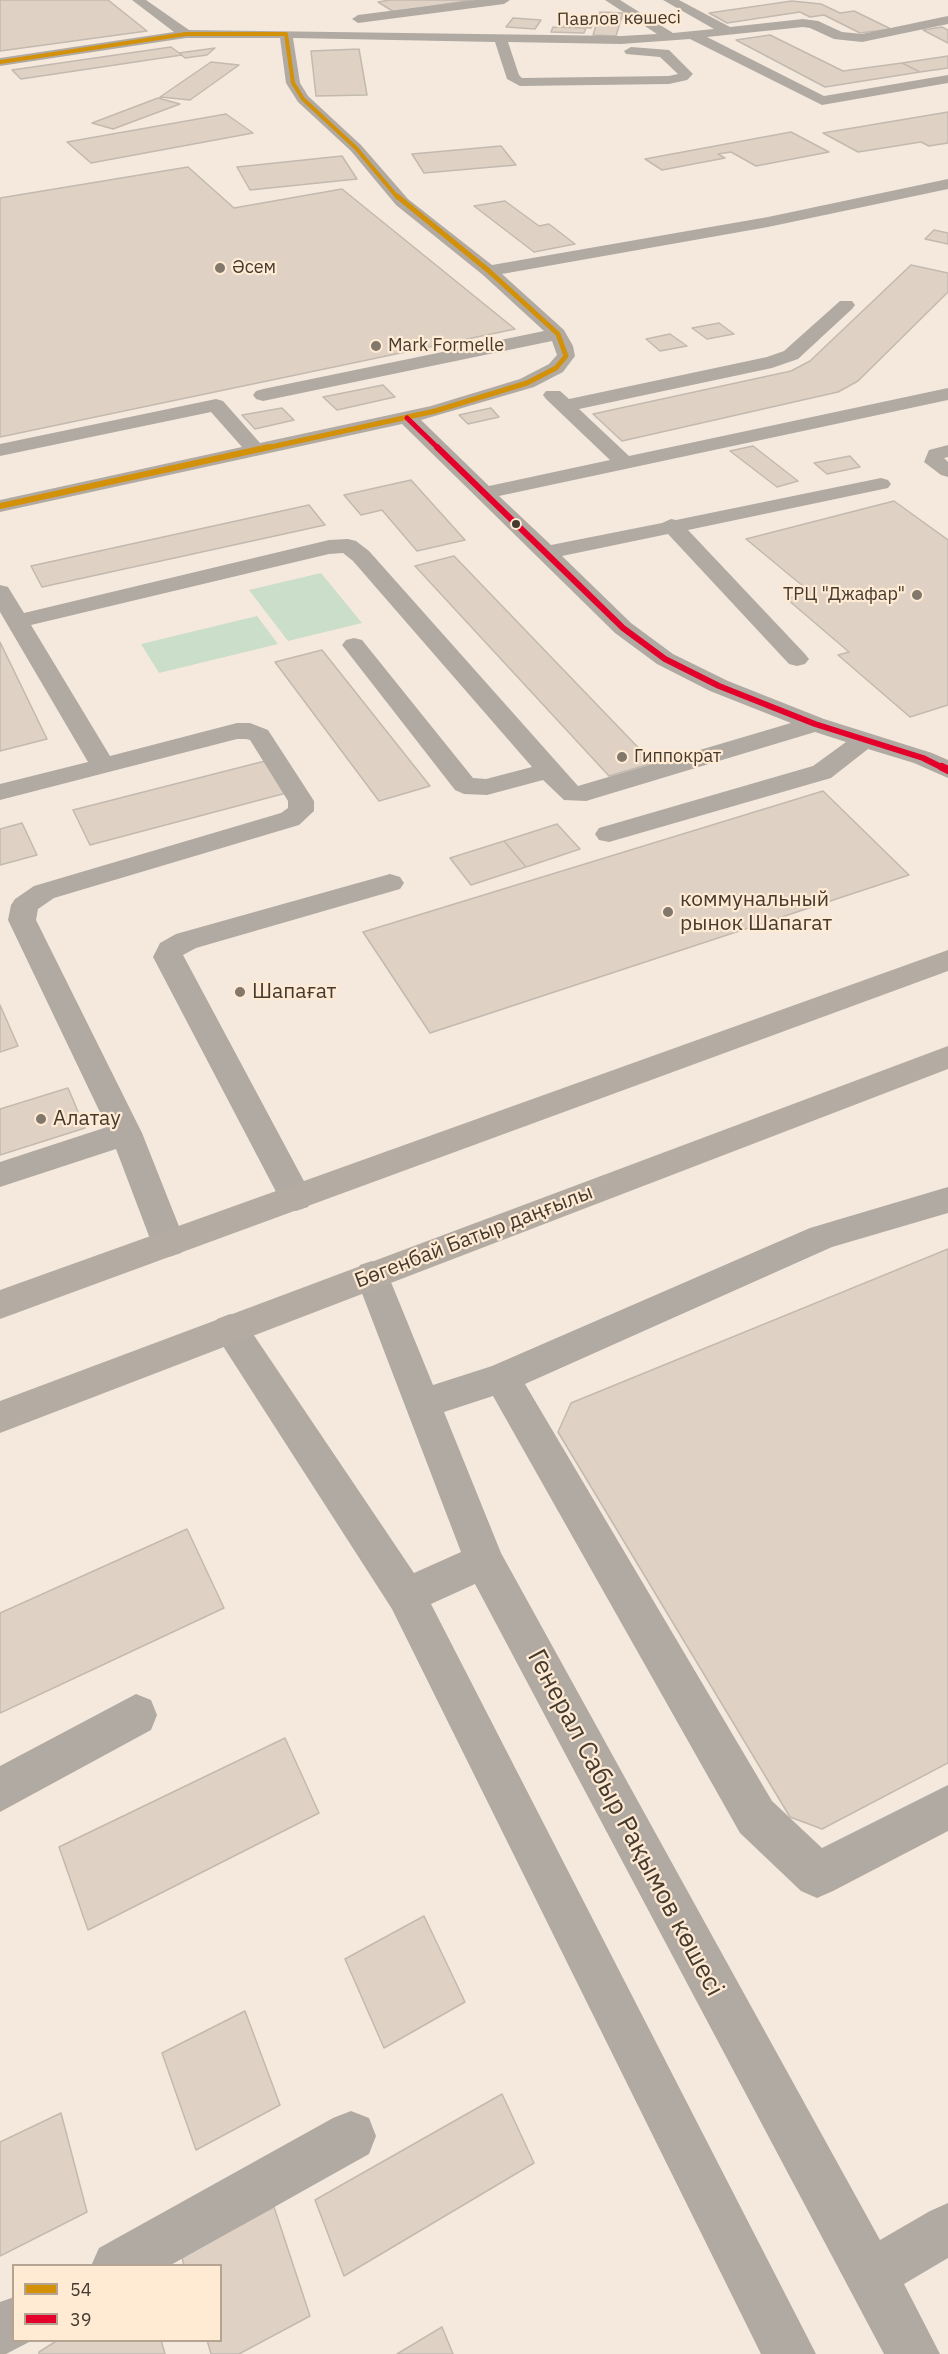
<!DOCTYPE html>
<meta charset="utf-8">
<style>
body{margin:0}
#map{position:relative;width:948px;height:2354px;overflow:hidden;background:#f5e9dd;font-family:"IBM Plex Sans",sans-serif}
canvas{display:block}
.legend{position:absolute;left:12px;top:2264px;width:210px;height:78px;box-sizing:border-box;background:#ffead3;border:2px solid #b4a491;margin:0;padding:8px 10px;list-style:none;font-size:18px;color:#443a2e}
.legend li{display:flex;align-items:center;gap:12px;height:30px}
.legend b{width:30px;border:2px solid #b4a491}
</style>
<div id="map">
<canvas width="948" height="2354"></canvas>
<ul class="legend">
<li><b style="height:8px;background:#d39009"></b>54</li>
<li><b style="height:8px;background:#e4002b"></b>39</li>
</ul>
</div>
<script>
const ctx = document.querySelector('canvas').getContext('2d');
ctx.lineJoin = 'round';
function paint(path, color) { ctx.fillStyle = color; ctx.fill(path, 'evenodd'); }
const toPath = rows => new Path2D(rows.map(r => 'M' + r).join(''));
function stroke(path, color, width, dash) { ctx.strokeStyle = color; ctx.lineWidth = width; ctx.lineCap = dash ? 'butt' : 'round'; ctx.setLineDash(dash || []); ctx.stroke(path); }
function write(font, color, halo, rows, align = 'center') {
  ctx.font = font + ' "IBM Plex Sans",sans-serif'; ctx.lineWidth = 4.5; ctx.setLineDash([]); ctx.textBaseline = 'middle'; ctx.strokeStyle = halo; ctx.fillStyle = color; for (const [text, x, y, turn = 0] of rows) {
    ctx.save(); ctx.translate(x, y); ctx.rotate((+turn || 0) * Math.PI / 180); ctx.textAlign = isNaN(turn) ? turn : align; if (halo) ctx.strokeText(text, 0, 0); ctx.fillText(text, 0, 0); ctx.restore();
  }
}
paint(toPath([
 [321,573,362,623,288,641,249,590],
 [257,616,278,644,159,673,141,644]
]), '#cadeca');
const building = toPath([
 [0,0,108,0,147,31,0,51,0,0],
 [390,0,473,0,394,12,378,2,390,0],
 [792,1,821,4,840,13,854,11,891,29,860,33,824,15,810,17,800,12,727,23,709,13,792,1],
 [600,12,623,13,616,36,593,35,600,12],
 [513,18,541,20,535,29,506,27,513,18],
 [569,18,596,19,591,28,564,26,569,18],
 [553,27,586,28,584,33,551,32,553,27],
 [942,27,948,30,948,43,923,30,942,27],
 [770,35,843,71,902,63,920,72,825,87,736,40,770,35],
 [171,47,182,55,21,79,12,70,171,47],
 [215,48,207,55,185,58,179,53,215,48],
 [359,49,367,95,316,96,311,51,359,49],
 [948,56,948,68,920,72,902,63,948,56],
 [211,62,239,65,190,100,160,97,211,62],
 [158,98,180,104,113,129,92,123,158,98],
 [948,112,948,143,929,146,921,142,858,152,823,133,948,112],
 [226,114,253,133,91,163,67,142,226,114],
 [791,132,829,152,756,166,731,152,718,154,725,158,662,170,645,159,791,132],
 [501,146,516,165,424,173,412,154,501,146],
 [342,156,357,179,250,190,237,167,342,156],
 [188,167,234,208,342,189,515,329,0,437,0,198,188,167],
 [505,201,539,226,549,224,575,244,534,252,474,206,505,201],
 [934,230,948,233,948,244,925,239,934,230],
 [911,265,948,273,948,292,858,381,838,392,622,441,593,414,791,371,810,361,911,265],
 [719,323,734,334,707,339,692,328,719,323],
 [670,334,687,346,660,351,646,339,670,334],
 [383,385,395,397,337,410,323,397,383,385],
 [282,408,294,420,255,429,242,415,282,408],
 [491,408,499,417,468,424,459,415,491,408],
 [753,446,798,481,777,487,730,451,753,446],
 [850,456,860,467,827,474,814,463,850,456],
 [411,480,465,540,417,551,382,510,361,515,344,495,411,480],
 [894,501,948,540,948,705,910,717,838,655,849,652,787,599,810,592,746,539,894,501],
 [309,505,325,525,42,587,31,566,309,505],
 [454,556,653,763,609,776,415,566,454,556],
 [0,642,47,739,0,751,0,642],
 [322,650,430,786,379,801,275,662,322,650],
 [269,760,290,792,90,845,73,810,269,760],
 [823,791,909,875,430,1033,363,932,823,791],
 [22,823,37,855,0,865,0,829,22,823],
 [557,824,580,849,526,867,504,841,557,824],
 [504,841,526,867,471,885,450,858,504,841],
 [0,1005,18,1046,0,1052,0,1005],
 [68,1088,85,1128,0,1155,0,1109,68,1088],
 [948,1249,948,1763,822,1829,790,1817,558,1432,571,1403,948,1249],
 [187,1529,224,1608,0,1713,0,1613,187,1529],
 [285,1738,319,1813,88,1930,59,1847,285,1738],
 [424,1916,465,2002,384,2048,345,1959,424,1916],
 [245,2011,280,2105,196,2150,162,2053,245,2011],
 [502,2094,534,2163,344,2276,315,2200,502,2094],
 [61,2113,87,2212,0,2256,0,2142,61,2113],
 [274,2207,310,2316,239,2354,211,2354,207,2340,220,2340,220,2266,184,2266,182,2257,274,2207],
 [442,2327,453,2354,397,2354,442,2327],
 [58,2340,161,2340,165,2354,39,2354,39,2352,58,2340]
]);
paint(building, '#dfd2c5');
stroke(building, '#c3b9af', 1.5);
paint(toPath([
 [132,0,146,0,189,30,621,36,657,34,605,0,620,0,673,33,714,29,663,0,679,0,730,27,803,19,818,21,842,32,862,34,948,16,948,24,862,42,834,39,810,28,803,27,707,37,824,96,948,75,948,83,822,105,690,39,621,44,508,42,519,75,522,78,669,76,678,74,660,57,626,54,624,51,631,47,669,50,693,74,687,80,669,84,520,86,507,79,495,42,293,38,300,83,308,96,361,145,408,199,492,265,768,217,948,179,948,189,768,227,502,274,564,330,573,346,575,356,563,372,534,387,421,420,489,486,610,460,546,399,543,395,546,391,560,391,569,399,767,357,784,351,840,301,852,301,855,305,852,309,798,359,772,368,579,409,629,456,948,388,948,400,499,496,551,545,662,523,671,519,676,520,881,478,888,480,891,484,888,488,688,530,805,654,809,659,805,664,797,666,789,664,668,534,562,556,631,623,673,654,728,681,824,719,932,753,948,760,948,778,914,763,868,749,831,778,609,842,599,840,595,834,599,828,813,766,846,742,815,732,586,801,564,800,543,780,487,795,464,794,455,790,346,650,342,645,346,640,354,638,362,640,473,778,486,779,532,767,353,561,343,553,329,554,31,625,110,756,237,723,250,723,268,730,314,801,314,811,299,825,54,898,38,909,36,920,142,1133,186,1244,181,1253,169,1257,157,1253,152,1244,116,1149,0,1187,0,1162,107,1127,8,920,11,905,15,899,34,886,281,813,288,808,288,801,250,740,246,739,237,739,0,800,0,784,88,762,0,612,0,585,8,587,24,613,329,540,348,539,356,541,369,551,578,786,791,723,710,691,657,664,615,633,402,424,0,512,0,500,242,447,211,412,0,456,0,444,216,399,223,401,260,443,431,406,520,379,549,364,557,355,552,341,263,401,256,399,253,395,256,391,263,389,544,331,483,275,396,205,351,151,298,102,286,83,280,38,186,38,0,66,0,58,174,32,132,0],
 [475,0,510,0,504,4,358,23,352,19,358,15,475,0],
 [948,445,948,457,944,458,948,462,948,477,941,475,924,462,929,450,948,445],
 [390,874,400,877,404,883,400,889,196,948,183,955,313,1198,308,1207,296,1211,284,1207,153,957,160,943,176,934,390,874],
 [948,1187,948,1213,832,1247,525,1384,772,1801,822,1848,948,1785,948,1831,833,1891,817,1898,801,1891,740,1833,493,1396,444,1412,501,1553,880,2240,930,2211,948,2203,948,2258,904,2284,940,2354,884,2354,475,1584,431,1604,816,2354,761,2354,392,1609,212,1329,217,1319,230,1314,243,1319,414,1573,461,1552,355,1275,360,1265,372,1261,384,1265,433,1385,492,1366,810,1228,948,1187],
 [136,1694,151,1700,157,1715,151,1730,0,1812,0,1766,136,1694],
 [351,2111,369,2118,376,2136,369,2154,169,2266,91,2266,99,2248,333,2118,351,2111],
 [14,2297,14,2340,33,2340,6,2354,0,2354,0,2302,14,2297]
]), '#b0aaa3');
paint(toPath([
 [948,950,948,971,0,1319,0,1290,948,950],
 [948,1046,948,1069,0,1433,0,1401,948,1046]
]), '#b4aca2');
stroke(toPath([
 [0,62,186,34,286,34,293,83,303,99,356,148,398,198]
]), '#d39009', 4);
stroke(toPath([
 [262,449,435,411,527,383,556,368,566,356,558,334,489,271,397,196]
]), '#d39009', 5);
stroke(toPath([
 [0,506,269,447]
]), '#d39009', 6);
stroke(toPath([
 [407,418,439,449]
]), '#e4002b', 5);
stroke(toPath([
 [437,447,623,628,665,659,719,686,815,724,923,758,945,769]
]), '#e4002b', 6);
stroke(toPath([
 [942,767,948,770]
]), '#e4002b', 8);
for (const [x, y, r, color] of [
 [220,268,6,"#82776b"],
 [376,346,6,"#82776b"],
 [516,524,5,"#443a2e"],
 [917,595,6,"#82776b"],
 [622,757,6,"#82776b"],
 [668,912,6,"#82776b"],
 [240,992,6,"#82776b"],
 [41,1119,6,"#82776b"]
]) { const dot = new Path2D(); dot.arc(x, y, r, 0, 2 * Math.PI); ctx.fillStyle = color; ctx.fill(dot); stroke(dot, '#ffead3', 2); }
write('18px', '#443a2e', '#ffead3', [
 ["Павлов көшесі",619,19,-1]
]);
write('18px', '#443a2e', '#ffead3', [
 ["Әсем",232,268],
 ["Mark Formelle",388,346],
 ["ТРЦ \"Джафар\"",905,595,"right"],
 ["Гиппократ",634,757]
], 'left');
write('21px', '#443a2e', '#ffead3', [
 ["коммунальный",680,900],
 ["рынок Шапагат",680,924],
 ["Шапағат",252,992],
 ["Алатау",53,1119]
], 'left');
write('21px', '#443a2e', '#ffead3', [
 ["Бөгенбай Батыр даңғылы",474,1237,-21]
]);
write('26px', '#443a2e', '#ffead3', [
 ["Генерал Сабыр Рақымов көшесі",625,1823,62]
]);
</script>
